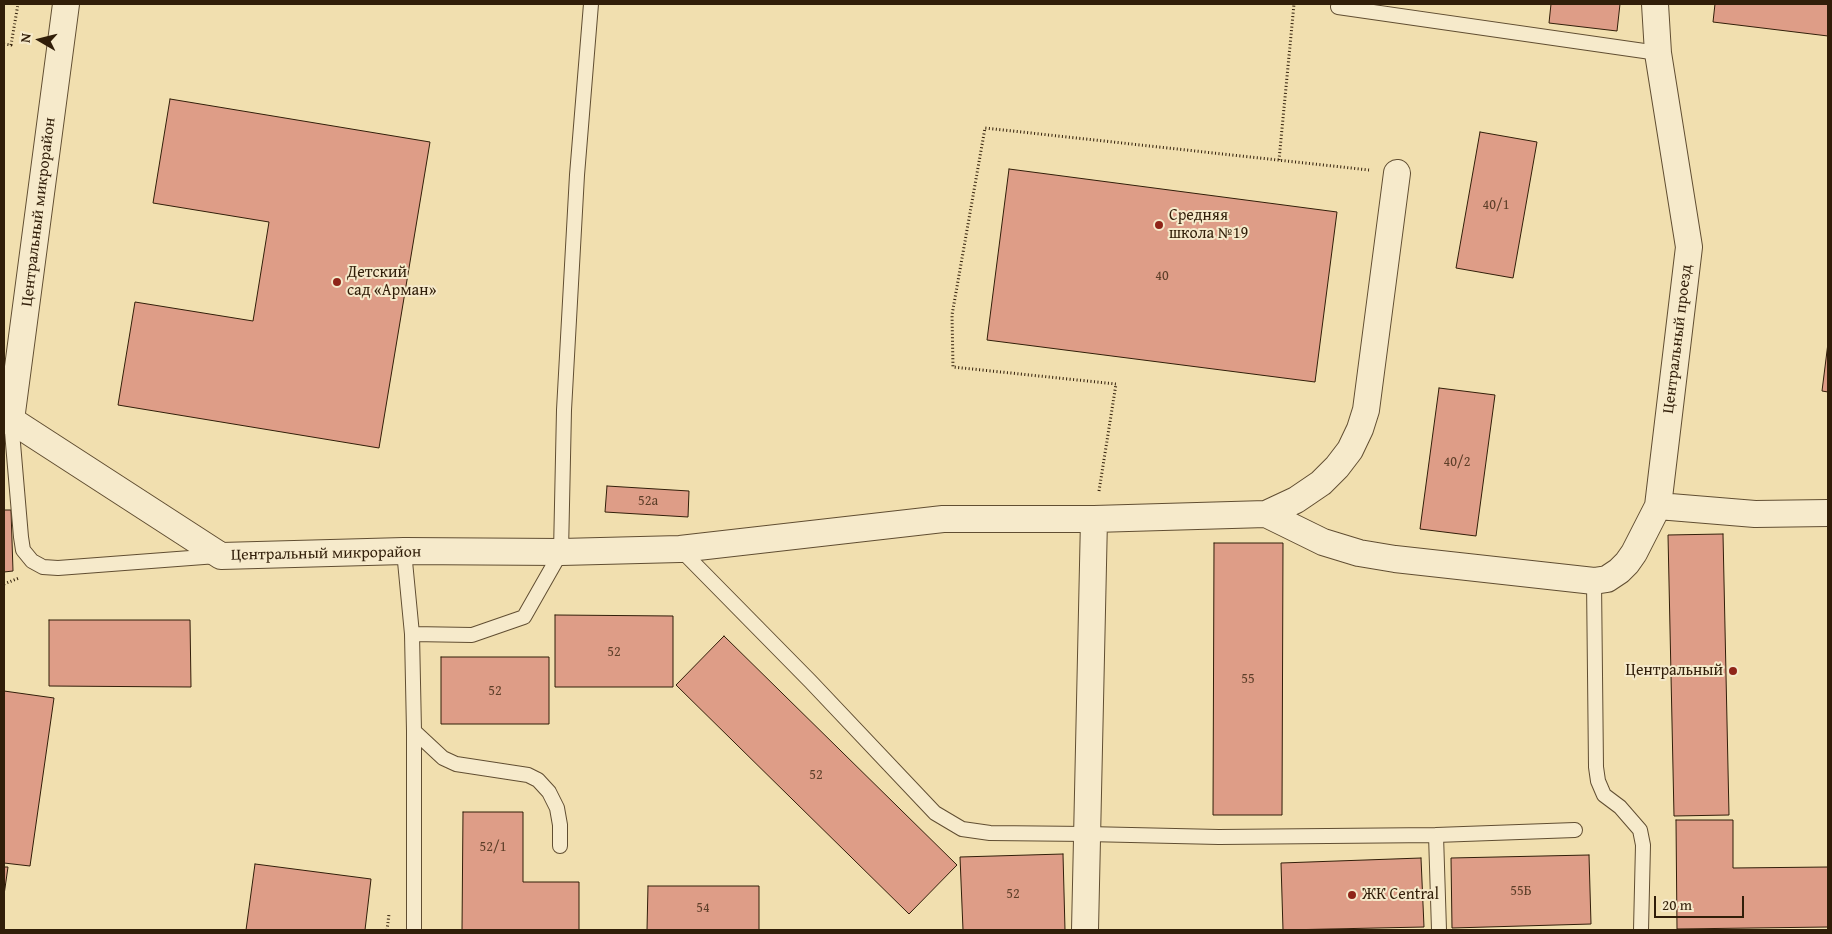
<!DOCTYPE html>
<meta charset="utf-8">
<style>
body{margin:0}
#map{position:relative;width:1832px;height:934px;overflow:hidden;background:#f1dfaf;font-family:"Gentium Book Plus",serif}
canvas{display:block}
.frame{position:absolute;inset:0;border:5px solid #311e09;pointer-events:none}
.north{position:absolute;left:15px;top:15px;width:50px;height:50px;-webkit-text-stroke:4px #f6eacb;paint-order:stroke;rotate:278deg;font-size:14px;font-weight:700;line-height:20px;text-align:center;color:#311e09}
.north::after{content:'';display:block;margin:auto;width:18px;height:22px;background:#311e09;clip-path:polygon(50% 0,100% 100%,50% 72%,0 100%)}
.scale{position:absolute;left:1654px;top:896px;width:90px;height:22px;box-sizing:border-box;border:2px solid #311e09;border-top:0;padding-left:6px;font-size:15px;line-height:18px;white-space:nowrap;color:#311e09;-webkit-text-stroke:4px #f6eacb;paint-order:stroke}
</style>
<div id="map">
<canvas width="1832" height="934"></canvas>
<div class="frame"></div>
<div class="north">N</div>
<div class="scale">20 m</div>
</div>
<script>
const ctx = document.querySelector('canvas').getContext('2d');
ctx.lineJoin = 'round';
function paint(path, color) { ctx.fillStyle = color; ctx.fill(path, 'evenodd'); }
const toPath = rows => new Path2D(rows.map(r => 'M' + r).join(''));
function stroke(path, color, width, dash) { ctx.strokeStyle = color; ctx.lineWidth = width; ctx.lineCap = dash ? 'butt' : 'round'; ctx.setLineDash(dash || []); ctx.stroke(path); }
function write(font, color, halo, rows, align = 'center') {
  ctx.font = font + ' "Gentium Book Plus",serif'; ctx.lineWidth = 4; ctx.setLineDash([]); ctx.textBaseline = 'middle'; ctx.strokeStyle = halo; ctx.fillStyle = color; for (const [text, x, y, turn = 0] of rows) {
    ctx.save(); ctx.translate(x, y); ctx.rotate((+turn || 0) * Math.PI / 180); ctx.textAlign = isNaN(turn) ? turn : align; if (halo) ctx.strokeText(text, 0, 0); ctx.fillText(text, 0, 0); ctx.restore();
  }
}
const building = toPath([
 [1551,4,1620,4,1617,31,1549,23,1551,4],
 [1715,4,1828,4,1828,36,1713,22,1715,4],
 [170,99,430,142,379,448,118,405,135,302,253,321,269,222,153,203,170,99],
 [1480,132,1537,142,1513,278,1456,268,1480,132],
 [1009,169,1337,212,1315,382,987,340,1009,169],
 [1828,343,1828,392,1822,391,1828,343],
 [1439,388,1495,395,1476,536,1420,529,1439,388],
 [607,486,689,491,688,517,605,512,607,486],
 [4,510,11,510,13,571,4,572,4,510],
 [1723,534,1729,815,1674,816,1668,535,1723,534],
 [1214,543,1283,543,1282,815,1213,815,1214,543],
 [555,615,673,616,673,687,555,687,555,615],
 [49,620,190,620,191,687,49,686,49,620],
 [724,636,957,865,909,914,676,685,724,636],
 [441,657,549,657,549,724,441,724,441,657],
 [4,691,54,698,30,866,4,863,4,691],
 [463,812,523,812,523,882,579,882,579,930,462,930,463,812],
 [1676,820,1733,820,1733,868,1828,867,1828,927,1677,929,1676,820],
 [1063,854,1065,930,963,930,960,857,1063,854],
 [1589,855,1591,924,1452,928,1451,858,1589,855],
 [1421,858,1424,927,1283,930,1281,863,1421,858],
 [255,864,371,879,365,930,246,930,255,864],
 [4,867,8,867,4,895,4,867],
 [648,886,759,886,759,930,647,930,648,886]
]);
paint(building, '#de9d87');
stroke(building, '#311e09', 1);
const lane = toPath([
 [1338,7,1658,53],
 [11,420,21,537,23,550,32,561,43,567,58,568,217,556],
 [680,549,811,682,935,813,962,829,990,833,1087,834,1219,837,1436,835,1439,930],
 [404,551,412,634,414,731,443,758,456,764,528,775,538,780,549,792,557,808,560,825,560,846],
 [1594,581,1596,767,1598,781,1604,795,1620,807,1640,830,1643,845,1641,930],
 [412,634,472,635,524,617,561,552,564,410,577,175,591,4],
 [414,731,414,930],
 [1436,835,1575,830]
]);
const street = toPath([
 [1655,4,1658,53,1689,247,1658,506,1755,514,1828,513],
 [11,420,221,556,404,551,561,552,680,549,943,519,1094,519,1266,514,1296,500,1321,483,1337,467,1350,450,1360,429,1366,410,1397,173],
 [4,421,11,420,66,4],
 [1266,514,1323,542,1359,553,1395,559,1594,581,1607,579,1619,571,1627,563,1634,553,1658,506],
 [1085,930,1094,519]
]);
stroke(lane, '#614e32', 16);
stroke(street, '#614e32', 28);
stroke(toPath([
 [4,44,11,45,18,4],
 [1279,160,1294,4],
 [1099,491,1116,384,953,367,952,315,985,128,1369,170],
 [4,584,19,578],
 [387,930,389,914]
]), '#311e09', 3, [1, 2.5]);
stroke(lane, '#f6eacb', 14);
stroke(street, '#f6eacb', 26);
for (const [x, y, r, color] of [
 [1159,225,5,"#8f2418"],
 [337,282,5,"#8f2418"],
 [1733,671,5,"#8f2418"],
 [1352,895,5,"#8f2418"]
]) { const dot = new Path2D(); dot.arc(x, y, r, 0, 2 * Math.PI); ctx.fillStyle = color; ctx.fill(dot); stroke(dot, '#f6eacb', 2); }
write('14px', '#5c3e28', null, [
 ["40/1",1496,205],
 ["40",1162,276],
 ["40/2",1457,462],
 ["52а",648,501],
 ["52",614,652],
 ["55",1248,679],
 ["52",495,691],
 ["52",816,775],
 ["52/1",493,847],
 ["55Б",1521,891],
 ["52",1013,894],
 ["54",703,908]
]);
write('16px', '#311e09', '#f6eacb', [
 ["Центральный микрорайон",39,212,-83],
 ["Центральный проезд",1678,339,-83],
 ["Центральный микрорайон",326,554,-1]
]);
write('16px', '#311e09', '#f6eacb', [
 ["Средняя",1169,216],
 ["школа №19",1169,234],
 ["Детский",347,273],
 ["сад «Арман»",347,291],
 ["Центральный",1723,671,"right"],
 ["ЖК Central",1362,895]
], 'left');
</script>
